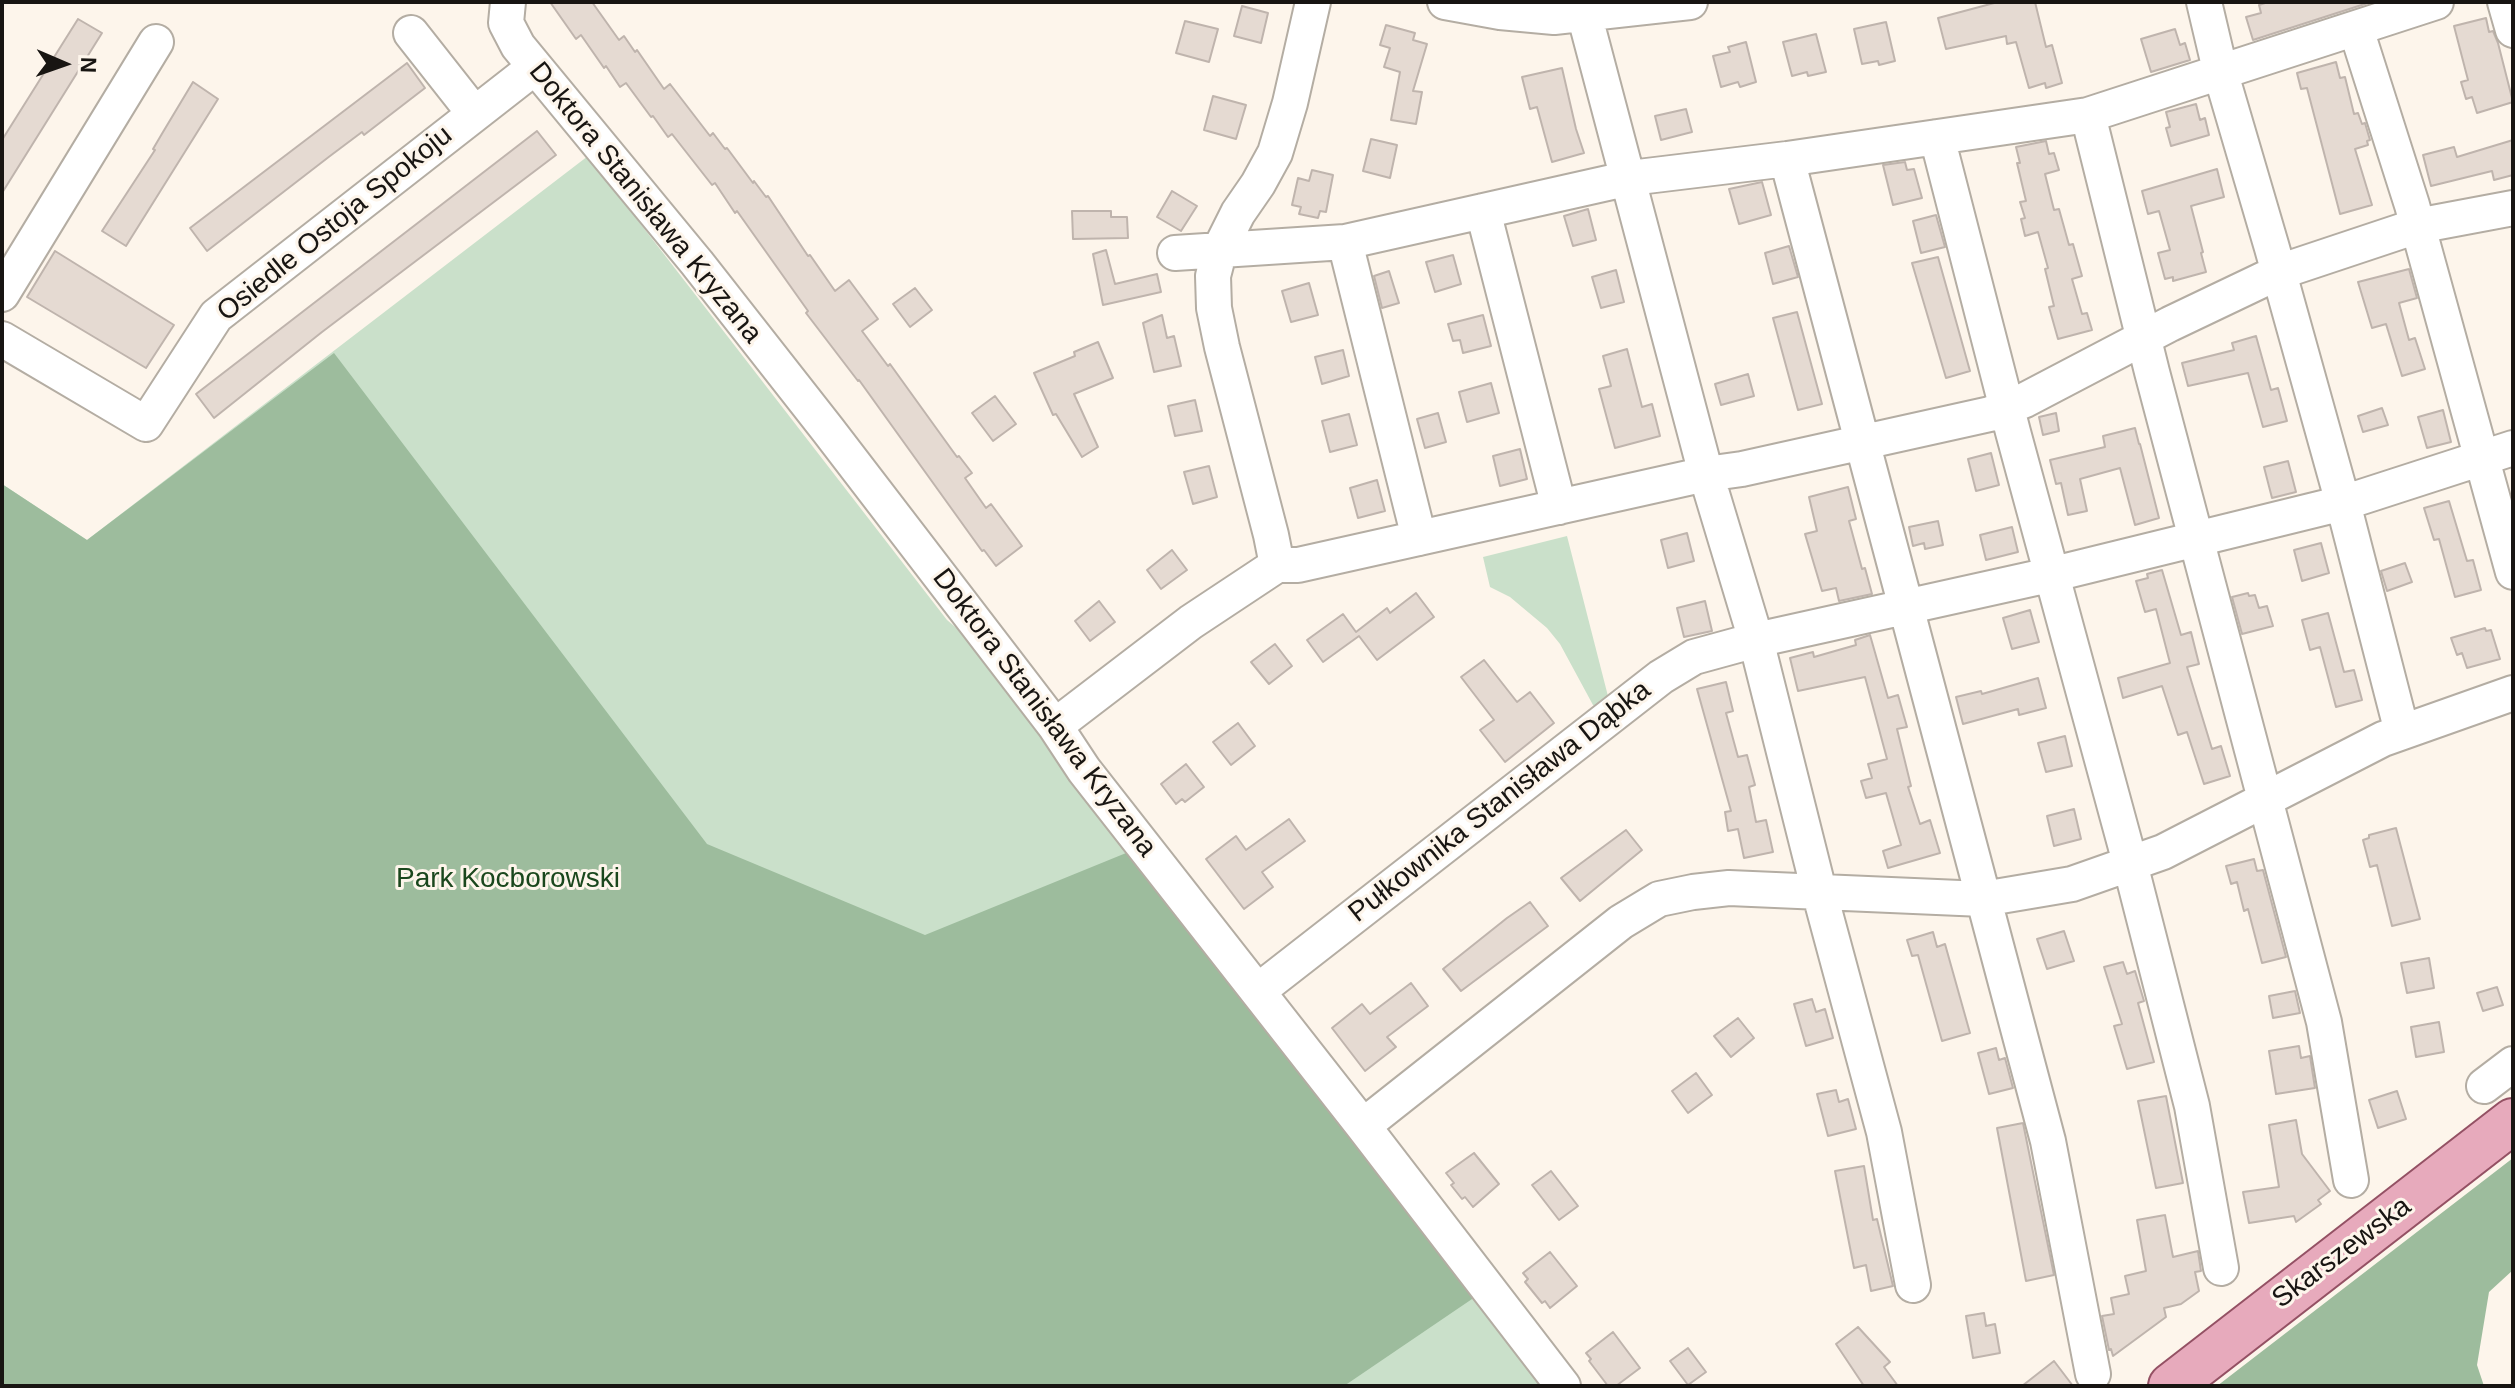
<!DOCTYPE html>
<meta charset="utf-8">
<style>
body{margin:0}
#map{position:relative;width:2515px;height:1388px;overflow:hidden;background:#fdf5eb;font-family:Arial,sans-serif}
canvas{display:block}
.frame{position:absolute;inset:0;border:4px solid #181512;pointer-events:none}
.north{position:absolute;left:24px;top:24px;width:80px;height:80px;-webkit-text-stroke:6px #fdf5eb;paint-order:stroke;rotate:92deg;font-size:22px;font-weight:700;line-height:32px;text-align:center;color:#181512}
.north::after{content:'';display:block;margin:auto;width:28px;height:36px;background:#181512;clip-path:polygon(50% 0,100% 100%,50% 72%,0 100%)}
</style>
<div id="map">
<canvas width="2515" height="1388"></canvas>
<div class="frame"></div>
<div class="north">N</div>
</div>
<script>
const ctx = document.querySelector('canvas').getContext('2d');
ctx.lineJoin = 'round';
function paint(path, color) { ctx.fillStyle = color; ctx.fill(path, 'evenodd'); }
const toPath = rows => new Path2D(rows.map(r => 'M' + r).join(''));
function stroke(path, color, width, dash) { ctx.strokeStyle = color; ctx.lineWidth = width; ctx.lineCap = dash ? 'butt' : 'round'; ctx.setLineDash(dash || []); ctx.stroke(path); }
function write(font, color, halo, rows, align = 'center') {
  ctx.font = font + ' Arial,sans-serif'; ctx.lineWidth = 6; ctx.setLineDash([]); ctx.textBaseline = 'middle'; ctx.strokeStyle = halo; ctx.fillStyle = color; for (const [text, x, y, turn = 0] of rows) {
    ctx.save(); ctx.translate(x, y); ctx.rotate((+turn || 0) * Math.PI / 180); ctx.textAlign = isNaN(turn) ? turn : align; if (halo) ctx.strokeText(text, 0, 0); ctx.fillText(text, 0, 0); ctx.restore();
  }
}
paint(toPath([
 [588,156,947,620,966,636,1545,1386,2,1386,2,484,87,540],
 [1567,536,1610,704,1600,711,1593,705,1560,644,1547,628,1510,597,1490,587,1483,557]
]), '#cae0ca');
paint(toPath([
 [334,353,707,844,925,935,1131,851,1475,1297,1344,1386,2,1386,2,484,87,540],
 [2513,1158,2513,1270,2489,1292,2477,1365,2484,1386,2217,1386]
]), '#9dbc9d');
const building = toPath([
 [550,2,592,2,619,40,624,36,635,52,637,50,664,89,670,84,710,136,713,133,725,149,727,148,753,183,754,181,766,197,768,196,808,256,810,255,835,291,849,280,878,319,862,331,888,366,890,364,957,457,959,456,972,473,965,478,986,508,991,504,1022,546,996,566,984,550,982,551,859,380,858,381,806,313,808,311,737,211,735,213,715,183,712,185,672,134,668,137,653,116,651,117,626,83,620,87,606,66,604,68,581,35,576,39,550,2],
 [1998,2,2035,2,2046,47,2052,45,2062,83,2046,88,2045,83,2029,88,2016,42,2007,44,2006,36,1946,49,1938,18,1998,2],
 [2268,2,2371,2,2253,40,2246,17,2261,13,2259,5,2268,2],
 [1242,6,1268,13,1261,43,1234,36,1242,6],
 [2486,18,2489,32,2493,31,2498,43,2513,102,2477,113,2472,97,2466,99,2461,82,2468,80,2454,26,2486,18],
 [78,19,102,33,2,193,2,140,78,19],
 [1185,21,1218,29,1209,62,1176,53,1185,21],
 [1886,22,1895,61,1879,65,1878,61,1862,64,1854,29,1886,22],
 [1386,25,1415,33,1413,40,1427,44,1413,91,1422,92,1416,124,1391,120,1400,72,1384,67,1390,48,1380,45,1386,25],
 [2175,29,2180,45,2185,43,2190,60,2151,72,2141,39,2175,29],
 [1816,34,1826,72,1808,76,1807,72,1792,76,1783,42,1816,34],
 [1746,42,1756,82,1740,87,1738,82,1721,87,1713,56,1730,52,1728,47,1746,42],
 [2336,62,2340,78,2345,77,2354,114,2358,113,2362,124,2365,123,2370,140,2367,141,2368,145,2355,149,2372,205,2340,214,2307,88,2301,89,2297,73,2336,62],
 [407,63,425,88,364,135,362,132,330,156,207,251,190,228,407,63],
 [1562,68,1576,129,1584,153,1552,162,1537,107,1530,109,1522,77,1562,68],
 [193,82,218,99,126,246,102,231,155,150,153,149,163,132,193,82],
 [1213,96,1246,105,1236,139,1204,130,1213,96],
 [2196,104,2200,120,2205,118,2209,135,2171,146,2166,128,2170,127,2166,112,2196,104],
 [1686,109,1692,132,1661,140,1655,116,1686,109],
 [537,131,556,155,322,332,214,418,196,394,537,131],
 [1371,139,1397,145,1390,178,1363,171,1371,139],
 [2513,140,2513,175,2494,180,2492,171,2431,186,2423,155,2454,147,2457,157,2513,140],
 [2046,141,2049,154,2054,153,2059,170,2045,174,2054,210,2059,209,2069,245,2073,244,2082,276,2072,279,2082,314,2087,313,2092,330,2058,339,2049,307,2054,306,2045,269,2048,268,2038,232,2025,236,2021,219,2025,218,2020,202,2026,201,2017,163,2020,163,2016,147,2046,141],
 [1905,162,1907,170,1914,169,1922,198,1893,205,1883,165,1905,162],
 [2217,169,2224,197,2191,206,2203,252,2201,253,2206,272,2173,281,2173,277,2165,279,2158,253,2170,250,2159,211,2148,214,2142,191,2217,169],
 [1312,170,1333,175,1326,212,1320,211,1318,218,1299,214,1301,207,1292,205,1298,178,1309,181,1312,170],
 [1762,182,1771,215,1739,224,1729,189,1762,182],
 [1172,191,1197,206,1181,231,1157,217,1172,191],
 [1588,209,1596,240,1573,246,1564,216,1588,209],
 [1072,211,1111,211,1111,217,1127,217,1128,238,1073,239,1072,211],
 [1936,215,1945,247,1921,253,1913,221,1936,215],
 [1789,246,1798,277,1773,284,1765,253,1789,246],
 [1106,250,1115,284,1157,274,1161,292,1103,305,1093,254,1106,250],
 [55,251,174,325,146,368,27,297,55,251],
 [1453,255,1461,284,1435,292,1426,262,1453,255],
 [1938,257,1970,371,1946,378,1912,263,1938,257],
 [2409,269,2417,298,2399,303,2409,340,2415,338,2425,369,2402,376,2386,324,2372,328,2358,282,2409,269],
 [1616,270,1624,302,1601,308,1592,277,1616,270],
 [1389,271,1399,303,1382,308,1374,276,1389,271],
 [1309,283,1318,315,1291,322,1282,291,1309,283],
 [915,288,932,310,910,327,893,304,915,288],
 [1797,312,1822,404,1798,410,1773,318,1797,312],
 [1162,315,1167,338,1174,336,1181,366,1154,372,1143,323,1162,315],
 [1483,315,1491,346,1463,353,1460,340,1453,341,1448,324,1483,315],
 [2256,336,2271,390,2278,388,2287,421,2263,427,2248,373,2188,386,2182,363,2234,350,2232,343,2256,336],
 [1098,342,1113,378,1074,394,1098,447,1082,457,1056,414,1053,415,1034,373,1075,356,1074,352,1098,342],
 [1627,349,1642,407,1652,404,1660,436,1615,448,1599,389,1611,386,1603,356,1627,349],
 [1343,350,1349,376,1322,384,1315,357,1343,350],
 [1748,374,1754,396,1721,405,1715,384,1748,374],
 [1491,383,1499,413,1467,422,1459,392,1491,383],
 [995,396,1016,424,993,441,972,413,995,396],
 [1195,400,1202,431,1175,436,1168,406,1195,400],
 [2382,408,2388,425,2363,432,2358,416,2382,408],
 [2443,410,2451,442,2427,448,2418,417,2443,410],
 [1438,413,1446,442,1425,448,1417,419,1438,413],
 [2056,413,2059,431,2043,435,2039,417,2056,413],
 [1349,414,1357,445,1330,452,1322,421,1349,414],
 [2135,428,2139,444,2140,444,2159,518,2135,525,2120,468,2080,479,2087,511,2068,515,2061,483,2056,484,2050,460,2105,447,2103,436,2135,428],
 [1520,449,1527,479,1500,486,1493,456,1520,449],
 [1991,453,1999,485,1976,491,1968,459,1991,453],
 [2288,461,2296,492,2272,498,2264,467,2288,461],
 [1209,466,1217,497,1193,504,1184,472,1209,466],
 [1377,480,1385,511,1358,518,1350,488,1377,480],
 [1848,487,1856,519,1849,521,1862,569,1865,568,1872,594,1839,601,1836,588,1822,591,1805,534,1817,531,1809,497,1848,487],
 [2449,501,2467,561,2473,560,2481,590,2455,597,2439,539,2434,540,2424,508,2449,501],
 [1938,521,1943,545,1925,549,1924,543,1913,546,1909,527,1938,521],
 [2012,527,2018,552,1986,560,1980,535,2012,527],
 [1687,533,1694,561,1668,568,1661,540,1687,533],
 [2321,543,2329,573,2302,581,2294,550,2321,543],
 [1172,550,1187,570,1161,589,1147,570,1172,550],
 [2405,563,2412,582,2387,591,2381,571,2405,563],
 [2162,570,2181,635,2191,632,2199,664,2187,667,2212,749,2221,746,2230,776,2204,784,2187,732,2178,735,2162,686,2123,698,2118,678,2170,663,2156,609,2145,612,2136,581,2148,578,2147,574,2162,570],
 [1416,593,1434,617,1377,660,1359,636,1323,662,1307,640,1343,614,1356,632,1387,608,1390,613,1416,593],
 [2248,593,2249,596,2255,595,2259,608,2267,606,2273,626,2242,634,2232,597,2248,593],
 [1099,601,1115,622,1090,641,1075,621,1099,601],
 [1705,601,1712,631,1684,637,1677,608,1705,601],
 [2030,610,2039,642,2012,649,2003,618,2030,610],
 [2328,613,2344,672,2354,670,2362,700,2336,707,2320,647,2310,650,2302,620,2328,613],
 [2485,628,2486,631,2491,630,2500,659,2467,668,2462,653,2457,655,2451,638,2485,628],
 [1870,635,1888,698,1898,695,1907,727,1897,729,1911,786,1908,787,1920,824,1930,820,1940,853,1888,868,1883,851,1901,845,1886,793,1866,798,1861,781,1872,778,1868,764,1887,759,1865,677,1798,691,1790,658,1813,652,1814,657,1856,645,1855,640,1870,635],
 [1275,644,1292,666,1269,684,1251,662,1275,644],
 [1484,660,1517,702,1530,692,1554,723,1505,762,1480,730,1494,720,1461,677,1484,660],
 [2038,678,2046,708,2019,715,2018,709,1963,724,1956,697,1981,691,1982,694,2038,678],
 [1726,682,1733,711,1726,713,1738,757,1747,755,1755,785,1749,787,1756,822,1766,820,1773,852,1744,858,1738,829,1728,831,1725,812,1731,811,1697,689,1726,682],
 [1238,723,1255,746,1231,765,1213,742,1238,723],
 [2065,736,2072,766,2046,772,2038,743,2065,736],
 [1186,764,1204,787,1185,802,1182,799,1176,804,1161,784,1186,764],
 [2074,809,2081,839,2054,846,2047,816,2074,809],
 [1289,819,1305,841,1262,872,1273,887,1244,909,1206,859,1236,836,1246,850,1289,819],
 [2396,828,2420,919,2392,926,2377,865,2370,867,2363,840,2369,838,2369,835,2396,828],
 [1626,830,1642,850,1580,901,1561,878,1626,830],
 [2254,859,2257,871,2263,870,2286,957,2262,963,2248,909,2244,911,2237,882,2231,884,2226,866,2254,859],
 [1530,902,1548,926,1461,991,1443,969,1507,918,1530,902],
 [2064,931,2074,961,2047,969,2037,939,2064,931],
 [1933,932,1937,947,1945,944,1970,1033,1942,1041,1918,955,1912,956,1907,940,1933,932],
 [2429,958,2434,988,2407,993,2401,963,2429,958],
 [2123,962,2127,974,2135,971,2144,1001,2138,1003,2154,1062,2127,1069,2114,1026,2122,1024,2104,967,2123,962],
 [1411,983,1428,1006,1387,1037,1396,1047,1365,1071,1332,1028,1362,1004,1370,1014,1411,983],
 [2497,987,2503,1005,2483,1011,2477,993,2497,987],
 [2295,991,2300,1013,2273,1018,2269,996,2295,991],
 [1812,999,1816,1012,1825,1009,1833,1038,1806,1046,1794,1004,1812,999],
 [1738,1018,1754,1038,1731,1057,1714,1036,1738,1018],
 [2439,1022,2444,1052,2416,1057,2411,1027,2439,1022],
 [2299,1046,2301,1058,2310,1056,2315,1088,2276,1094,2269,1051,2299,1046],
 [1996,1048,1999,1060,2005,1058,2013,1088,1989,1094,1978,1053,1996,1048],
 [1696,1073,1712,1095,1688,1113,1672,1091,1696,1073],
 [1836,1090,1839,1102,1848,1099,1856,1129,1828,1136,1817,1094,1836,1090],
 [2397,1091,2406,1119,2378,1128,2369,1100,2397,1091],
 [2166,1096,2183,1183,2156,1188,2138,1101,2166,1096],
 [2296,1120,2302,1154,2330,1191,2318,1200,2321,1204,2296,1222,2294,1216,2249,1223,2243,1192,2279,1187,2269,1125,2296,1120],
 [2023,1123,2054,1275,2026,1281,1997,1128,2023,1123],
 [1474,1153,1499,1184,1473,1207,1465,1197,1462,1199,1451,1185,1454,1183,1446,1173,1474,1153],
 [1864,1166,1873,1220,1877,1219,1893,1286,1871,1291,1866,1265,1854,1268,1835,1171,1864,1166],
 [1551,1171,1578,1206,1559,1220,1532,1185,1551,1171],
 [2165,1215,2173,1257,2198,1251,2201,1271,2195,1272,2199,1291,2181,1304,2164,1308,2166,1317,2113,1356,2111,1349,2109,1350,2102,1316,2114,1314,2111,1298,2129,1294,2125,1276,2146,1271,2137,1220,2165,1215],
 [1550,1252,1577,1286,1550,1308,1545,1301,1542,1303,1525,1282,1528,1279,1523,1273,1550,1252],
 [1984,1313,1986,1326,1995,1324,2000,1353,1973,1358,1966,1316,1984,1313],
 [1858,1327,1890,1362,1884,1367,1898,1386,1864,1386,1836,1344,1858,1327],
 [1613,1332,1640,1368,1616,1386,1608,1386,1589,1361,1591,1359,1586,1353,1613,1332],
 [1688,1348,1706,1372,1688,1385,1670,1361,1688,1348],
 [2054,1361,2073,1386,2022,1386,2054,1361]
]);
paint(building, '#e5dad2');
stroke(building, '#bfb4ad', 2);
const minor = toPath([
 [508,2,506,23,518,46,697,263,828,430,1055,726,1084,770,1363,1126,1563,1386],
 [1445,2,1500,12,1554,17,1690,2],
 [1581,2,1706,474,1756,640,1819,891,1884,1132,1913,1285],
 [2204,2,2221,74,2272,248,2343,503,2402,732],
 [2505,2,2513,30],
 [2356,29,2412,205,2513,572],
 [411,33,474,113],
 [2088,115,2152,372,2324,1022,2351,1180],
 [1937,137,2013,432,2125,844,2192,1106,2221,1268],
 [1787,159,2048,1141,2093,1374],
 [1483,211,1559,507],
 [1345,242,1419,538],
 [1175,253,1345,242,1630,178,1787,159,2088,115,2436,2],
 [2,294,156,42],
 [2,339,146,424,216,316,535,67],
 [1277,565,1298,565,1706,474,1742,469,1990,414,2025,400,2170,324,2279,272,2417,226,2513,208],
 [1055,726,1191,622,1277,565,1271,535,1222,347,1214,308,1213,276,1220,249,1238,213,1258,184,1275,153,1290,103,1313,2],
 [1258,991,1661,677,1694,657,1756,640,2054,574,2343,503,2513,448],
 [2484,1086,2513,1064],
 [1363,1126,1621,922,1659,899,1693,892,1729,888,1983,899,2072,884,2163,852,2383,739,2513,693]
]);
const major = toPath([
 [2171,1386,2513,1121]
]);
stroke(minor, '#b4ada3', 38);
stroke(major, '#945164', 48);
stroke(minor, '#fff', 34);
stroke(major, '#e7aabc', 44);
write('28px', '#181512', '#fdf5eb', [
 ["Doktora Stanisława Kryzana",645,203,51],
 ["Osiedle Ostoja Spokoju",335,224,-39],
 ["Doktora Stanisława Kryzana",1044,713,53],
 ["Pułkownika Stanisława Dąbka",1500,802,-38],
 ["Skarszewska",2342,1253,-37]
]);
write('28px', '#1a471d', '#fdf5eb', [
 ["Park Kocborowski",508,879]
]);
</script>
